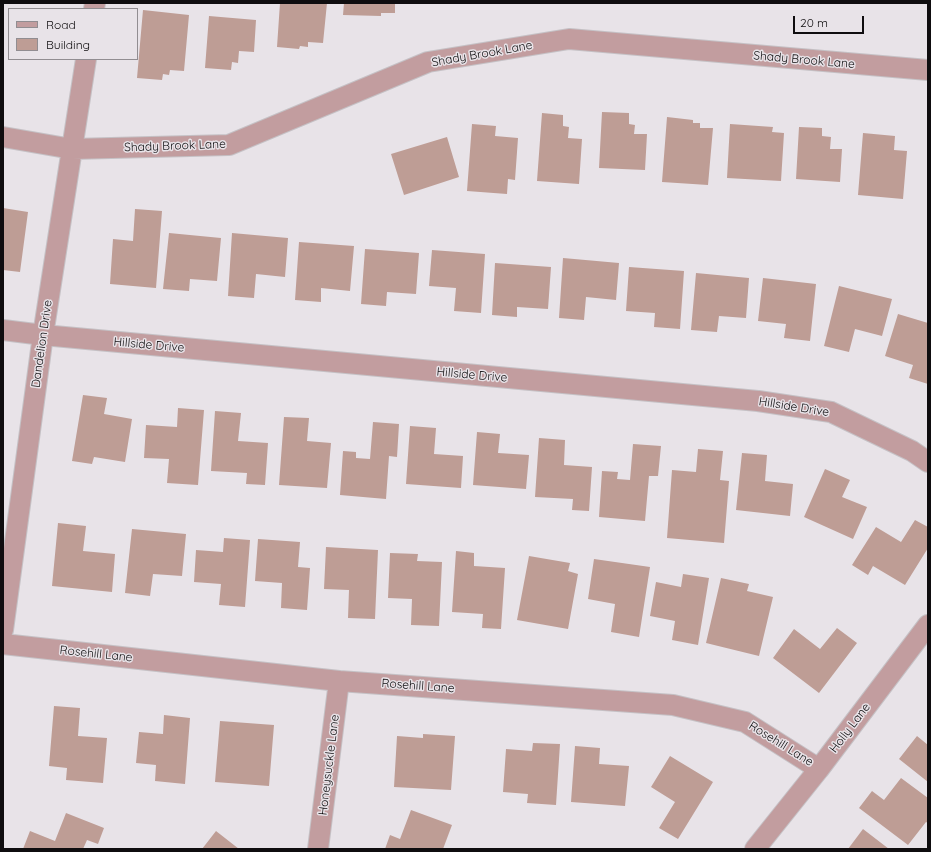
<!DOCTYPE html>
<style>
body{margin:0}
#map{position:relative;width:931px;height:852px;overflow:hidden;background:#e8e3e8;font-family:Quicksand,sans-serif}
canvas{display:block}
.frame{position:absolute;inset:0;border:4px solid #0f0d0f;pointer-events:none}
.legend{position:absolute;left:8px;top:8px;width:130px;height:52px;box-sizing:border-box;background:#e8e3e8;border:1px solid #918d91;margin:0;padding:5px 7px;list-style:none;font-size:12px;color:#0f0d0f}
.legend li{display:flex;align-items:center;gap:8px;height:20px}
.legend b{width:20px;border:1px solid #918d91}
.scale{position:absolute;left:793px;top:16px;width:71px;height:18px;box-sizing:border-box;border:2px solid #0f0d0f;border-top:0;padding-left:5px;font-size:12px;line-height:14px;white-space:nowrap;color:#0f0d0f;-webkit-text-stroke:3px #e8e3e8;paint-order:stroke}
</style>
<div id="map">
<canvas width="931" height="852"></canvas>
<div class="frame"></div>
<ul class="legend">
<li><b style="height:5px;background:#c29d9f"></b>Road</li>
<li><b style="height:11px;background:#be9d95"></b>Building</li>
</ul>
<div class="scale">20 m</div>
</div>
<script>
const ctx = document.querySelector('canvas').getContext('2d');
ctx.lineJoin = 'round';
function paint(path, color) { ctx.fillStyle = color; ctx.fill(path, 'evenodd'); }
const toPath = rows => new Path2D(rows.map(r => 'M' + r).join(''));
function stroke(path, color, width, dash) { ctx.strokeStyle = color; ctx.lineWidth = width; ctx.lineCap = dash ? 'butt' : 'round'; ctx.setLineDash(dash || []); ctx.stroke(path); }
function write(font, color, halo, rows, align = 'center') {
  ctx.font = font + ' Quicksand,sans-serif'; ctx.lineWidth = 3; ctx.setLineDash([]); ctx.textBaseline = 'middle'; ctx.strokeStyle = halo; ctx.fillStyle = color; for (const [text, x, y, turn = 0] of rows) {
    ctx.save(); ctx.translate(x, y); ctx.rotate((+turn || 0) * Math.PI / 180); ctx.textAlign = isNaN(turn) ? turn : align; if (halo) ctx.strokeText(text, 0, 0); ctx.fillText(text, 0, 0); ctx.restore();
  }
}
paint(toPath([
 [280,3,327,3,323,43,308,42,308,47,300,46,299,49,277,47],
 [344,3,395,3,395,13,381,13,381,16,343,15],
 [143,10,189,15,184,71,170,70,169,75,163,74,162,80,137,78],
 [209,16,256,20,254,52,239,51,238,63,232,62,231,70,205,68],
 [602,112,629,113,629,124,635,125,634,134,647,134,645,170,599,168],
 [542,113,563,115,563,126,569,127,568,138,582,139,579,184,537,181],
 [667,117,693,120,693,123,700,123,700,128,713,128,708,185,662,182],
 [472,124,496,126,495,136,518,138,515,180,508,179,507,194,467,191],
 [730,124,773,127,772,132,784,133,781,181,727,178],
 [799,127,822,128,822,136,831,137,830,149,842,149,840,182,796,179],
 [863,133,895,136,894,150,907,151,903,199,858,195],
 [447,137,459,177,404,195,391,154],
 [3,208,28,212,20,272,3,270],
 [135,209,162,211,156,288,110,284,113,239,133,241],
 [169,233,221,238,217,281,190,279,189,291,163,289],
 [232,233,288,238,285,277,256,274,254,298,228,296],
 [299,242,354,246,350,291,321,288,321,302,295,300],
 [365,249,419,253,416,294,387,292,386,306,361,304],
 [432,250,485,254,481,313,454,311,456,288,429,286],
 [563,258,619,263,616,300,586,297,584,320,559,318],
 [495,263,551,267,548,309,517,307,517,317,492,315],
 [629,267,684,271,680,329,654,327,655,313,626,311],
 [696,273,749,278,746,318,719,316,717,332,691,330],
 [763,278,816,284,810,341,784,338,786,324,758,321],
 [839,286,892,299,882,336,855,329,849,352,824,346],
 [898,314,928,323,928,384,909,378,913,365,885,356],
 [83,395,107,398,104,414,132,419,125,462,94,457,92,464,72,461],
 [178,408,204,410,198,485,167,483,169,459,144,458,146,425,177,427],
 [215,411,241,413,238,441,268,443,265,485,246,484,247,473,211,471],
 [284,417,309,418,307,441,331,443,327,488,279,485],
 [373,422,399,424,397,457,389,456,386,499,340,495,343,451,356,452,356,458,370,459],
 [410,426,436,428,434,454,463,456,461,488,406,484],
 [477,432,500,434,498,453,529,455,526,489,473,485],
 [539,438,565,440,564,465,592,467,589,511,572,510,573,499,535,497],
 [633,444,661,446,658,476,649,476,645,521,599,517,602,471,618,472,617,479,630,480],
 [698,449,723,451,720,480,729,481,724,543,667,538,672,470,696,472],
 [742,453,767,455,765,481,793,484,790,516,736,510],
 [825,469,850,480,842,497,867,507,853,539,804,517],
 [915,520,928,527,928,548,905,585,873,566,868,575,852,565,876,527,901,542],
 [58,523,86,526,83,551,115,554,112,592,52,586],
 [132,529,186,534,182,576,153,574,150,596,125,593],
 [224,538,250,540,245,607,219,605,221,584,194,582,196,550,223,552],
 [258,539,300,542,298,567,310,568,307,610,281,608,282,583,255,581],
 [326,547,378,550,375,619,348,618,349,590,324,589],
 [456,551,474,553,474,566,505,568,501,629,482,628,483,614,452,612],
 [390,553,418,554,417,561,442,562,439,626,411,625,412,599,388,598],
 [529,556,570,563,568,571,578,574,568,629,517,620],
 [594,559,650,567,639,637,611,632,615,604,588,599],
 [683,574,709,578,698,645,672,640,675,621,650,616,656,582,681,587],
 [721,578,749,584,747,591,773,597,759,656,706,643],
 [837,628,857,643,819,693,773,658,794,629,820,649],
 [54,706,80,708,78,736,107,738,103,783,66,780,67,768,49,766],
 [164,715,190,718,185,784,155,781,156,765,136,763,139,732,163,734],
 [220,721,274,725,269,786,215,782],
 [423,734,455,736,451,790,394,787,397,736,423,738],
 [917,736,928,745,928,782,899,759],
 [533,743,560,744,556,805,527,803,528,794,503,792,506,749,532,751],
 [575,746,600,748,599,764,629,766,625,806,571,802],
 [670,756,713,782,678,839,659,828,675,802,651,787],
 [901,778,928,798,928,823,926,822,908,845,859,808,872,791,884,800],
 [411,810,452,825,443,849,385,849,390,835,400,839],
 [66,813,104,828,98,844,87,840,83,849,23,849,30,831,55,841],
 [863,829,889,849,848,849],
 [216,831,239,849,202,849]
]), '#be9d95');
const street = toPath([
 [94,9,95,3],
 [3,137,72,149,229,145,428,62,569,39,928,70],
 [3,330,43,335,758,401,831,412,912,451,928,462],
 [3,630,43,335,86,59],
 [3,644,339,681,673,705,745,722,819,769],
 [318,849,339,681],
 [755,849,819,769,928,625]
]);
stroke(street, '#c5c1c5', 22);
stroke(street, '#c29d9f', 20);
write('12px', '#0f0d0f', '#e8e3e8', [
 ["Shady Brook Lane",482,54,-10],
 ["Shady Brook Lane",804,60,5],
 ["Shady Brook Lane",175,146,-2],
 ["Dandelion Drive",42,344,-82],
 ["Hillside Drive",149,345,5],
 ["Hillside Drive",472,375,5],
 ["Hillside Drive",794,407,9],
 ["Rosehill Lane",96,654,6],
 ["Rosehill Lane",418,686,4],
 ["Holly Lane",850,728,-53],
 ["Rosehill Lane",781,744,32],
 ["Honeysuckle Lane",329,765,-83]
]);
</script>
